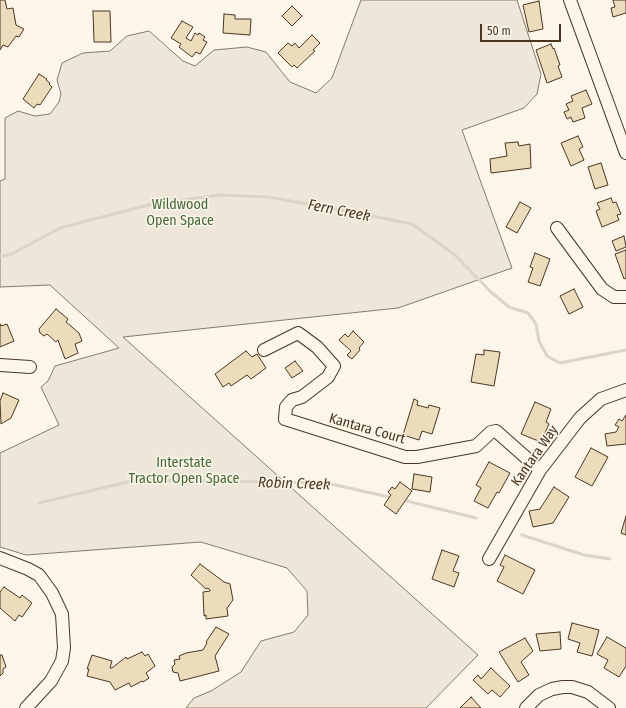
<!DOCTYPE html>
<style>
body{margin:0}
#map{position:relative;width:626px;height:708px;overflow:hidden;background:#fbf6e9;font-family:"Fira Sans Condensed",sans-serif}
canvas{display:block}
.scale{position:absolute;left:480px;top:24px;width:81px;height:18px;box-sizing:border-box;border:2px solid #4a3520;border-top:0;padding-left:5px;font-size:12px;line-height:14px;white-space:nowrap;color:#4a3520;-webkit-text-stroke:3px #fbf6e9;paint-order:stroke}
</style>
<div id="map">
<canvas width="626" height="708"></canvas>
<div class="scale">50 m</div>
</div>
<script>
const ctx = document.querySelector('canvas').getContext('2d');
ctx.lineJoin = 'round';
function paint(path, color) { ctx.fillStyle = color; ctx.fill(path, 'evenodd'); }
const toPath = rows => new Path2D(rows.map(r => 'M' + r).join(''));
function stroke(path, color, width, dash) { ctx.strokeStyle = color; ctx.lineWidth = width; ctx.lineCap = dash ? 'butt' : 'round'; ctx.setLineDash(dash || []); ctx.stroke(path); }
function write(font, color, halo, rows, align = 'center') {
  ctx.font = font + ' "Fira Sans Condensed",sans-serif'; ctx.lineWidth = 3; ctx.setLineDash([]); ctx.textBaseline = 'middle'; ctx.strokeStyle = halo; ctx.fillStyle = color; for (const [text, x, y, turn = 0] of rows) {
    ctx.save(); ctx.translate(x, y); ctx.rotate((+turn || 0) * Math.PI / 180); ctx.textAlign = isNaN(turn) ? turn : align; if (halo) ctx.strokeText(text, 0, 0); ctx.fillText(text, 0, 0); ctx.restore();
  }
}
const green = toPath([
 [361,0,517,0,541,74,537,94,524,108,462,130,512,268,398,308,123,337,478,655,426,708,186,708,194,698,211,691,241,672,261,641,294,632,308,615,307,591,287,568,201,542,26,555,0,547,0,453,59,425,41,387,48,381,55,366,119,348,50,285,0,287,0,181,5,179,5,118,18,111,35,116,50,114,59,102,61,94,57,80,62,63,83,53,110,51,127,36,149,31,183,61,195,66,214,50,247,47,266,52,290,82,316,93,332,78,361,0]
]);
paint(green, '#ede6d9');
stroke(green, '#887966', 1);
stroke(toPath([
 [0,256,10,255,60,228,152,204,220,195,268,197,358,213,412,224,455,255,491,292,509,307,528,313,536,324,539,341,547,356,560,363,626,350],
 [403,500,476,518],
 [39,503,136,480,327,483,393,498],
 [522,535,584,555,610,559]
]), '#dcd4c6', 3);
const building = toPath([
 [0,0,5,0,7,9,13,8,16,25,24,29,19,37,16,36,8,47,3,45,0,50,0,0],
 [613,0,626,0,626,13,613,17,611,8,615,7,613,0],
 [539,1,543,29,529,32,523,5,539,1],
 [292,6,302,16,292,26,282,16,292,6],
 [93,11,110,11,111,42,94,42,93,11],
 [224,14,235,15,235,19,251,19,250,35,223,33,224,14],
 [182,21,193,27,186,38,191,41,195,33,198,35,199,33,205,37,203,40,207,42,200,54,196,52,192,57,179,47,181,44,171,38,182,21],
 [312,35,320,43,313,50,315,51,297,68,294,65,292,67,278,53,288,43,292,46,295,43,299,48,312,35],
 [551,44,553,49,554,48,560,65,558,66,562,77,547,83,536,50,551,44],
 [39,74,47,79,46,80,50,83,49,84,52,87,40,105,37,104,34,108,23,99,39,74],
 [586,90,592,104,582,108,585,118,573,122,571,117,567,119,564,112,569,110,566,104,573,101,571,96,586,90],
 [578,136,583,147,579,149,584,160,571,166,561,143,578,136],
 [518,142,519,146,530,144,531,168,491,173,490,159,507,156,505,143,518,142],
 [601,163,608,185,595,189,588,167,601,163],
 [611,198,613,203,616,202,621,214,617,215,619,220,602,227,596,211,600,209,597,203,611,198],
 [520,202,531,208,517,233,506,227,520,202],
 [624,236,626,247,616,251,612,241,624,236],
 [626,250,626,278,624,279,615,254,626,250],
 [535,253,550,259,540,286,528,282,533,268,530,267,535,253],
 [574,289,583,307,569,314,560,296,574,289],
 [56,309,68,319,66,322,79,333,82,341,75,344,78,353,65,359,58,340,56,342,47,334,44,336,40,333,39,329,56,309],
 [0,324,1,326,7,324,14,341,0,347,0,324],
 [353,331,364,342,359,348,360,350,352,359,347,355,351,351,339,340,345,334,348,337,353,331],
 [484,350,500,352,494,386,471,382,476,354,484,355,484,350],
 [246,351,252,357,257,354,266,368,251,379,247,375,231,386,229,383,223,387,215,374,246,351],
 [295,361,303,371,292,378,285,368,295,361],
 [3,393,19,400,11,418,1,424,0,401,3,393],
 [414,399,418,401,417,405,428,408,429,405,440,408,432,434,422,431,419,440,403,435,414,399],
 [535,402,551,409,546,422,549,424,541,442,521,434,535,402],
 [626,415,626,444,607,446,605,434,616,432,619,427,615,425,619,419,622,421,626,415],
 [591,448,608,457,592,486,575,477,591,448],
 [489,462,510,473,499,493,497,492,488,508,474,501,481,488,476,485,489,462],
 [414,474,432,477,430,492,412,489,414,474],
 [400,482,412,491,396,514,384,505,391,495,388,492,392,487,395,489,400,482],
 [554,487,569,497,553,523,533,527,529,511,540,509,554,487],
 [626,516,626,535,621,533,626,516],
 [442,550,459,556,453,571,459,573,454,587,432,579,442,550],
 [505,555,535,570,523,594,497,581,504,567,500,565,505,555],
 [200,564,224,582,230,584,233,600,227,608,228,616,206,619,206,615,204,616,203,592,210,591,210,590,208,588,206,589,191,575,200,564],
 [4,587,20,598,22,595,32,603,22,617,19,615,15,621,0,608,0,592,4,587],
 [572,623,599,630,592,656,577,652,580,643,568,639,572,623],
 [216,627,229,634,215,656,219,671,180,681,178,673,173,672,172,667,175,664,174,660,180,659,179,656,186,653,203,650,207,643,206,642,216,627],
 [560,632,561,649,540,651,536,634,560,632],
 [607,637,626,648,626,666,619,677,604,668,608,660,597,654,607,637],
 [525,638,533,651,521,662,529,675,518,682,499,652,525,638],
 [142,652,145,656,148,654,155,666,146,673,149,678,143,682,142,681,131,687,129,683,115,690,110,682,87,676,89,669,87,669,92,655,112,661,110,668,112,668,126,657,127,659,142,652],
 [0,655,2,655,6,667,3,669,3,673,0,676,0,655],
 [491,668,510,686,500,697,492,690,488,694,473,680,478,675,481,679,491,668],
 [471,697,481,708,460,708,471,697]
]);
paint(building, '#ecdcbc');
stroke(building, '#4a3520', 1);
const minor = toPath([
 [570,0,626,153],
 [557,228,602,289,614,297,626,297],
 [264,350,298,333,317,347,334,366,328,377,302,397,292,400,286,407,285,419,405,457,417,457,476,446,491,432,496,431,540,470],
 [0,365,30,367],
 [0,558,28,569,39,575,52,593,62,614,64,648,62,661,51,681,26,708],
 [489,559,540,470,580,418,601,399,626,390],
 [526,708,539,695,552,689,563,687,572,687,588,692,609,708]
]);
stroke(minor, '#4a3520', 14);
stroke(minor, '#fbf6e9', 12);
write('14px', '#436837', '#fbf6e9', [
 ["Wildwood",180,205],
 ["Open Space",180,221],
 ["Interstate",184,463],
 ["Tractor Open Space",184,479]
]);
write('14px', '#4a3520', '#fbf6e9', [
 ["Kantara Court",367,429,16],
 ["Kantara Way",535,456,-55]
]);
write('italic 15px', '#4a3520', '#fbf6e9', [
 ["Fern Creek",339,211,11],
 ["Robin Creek",294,484,2]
]);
</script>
